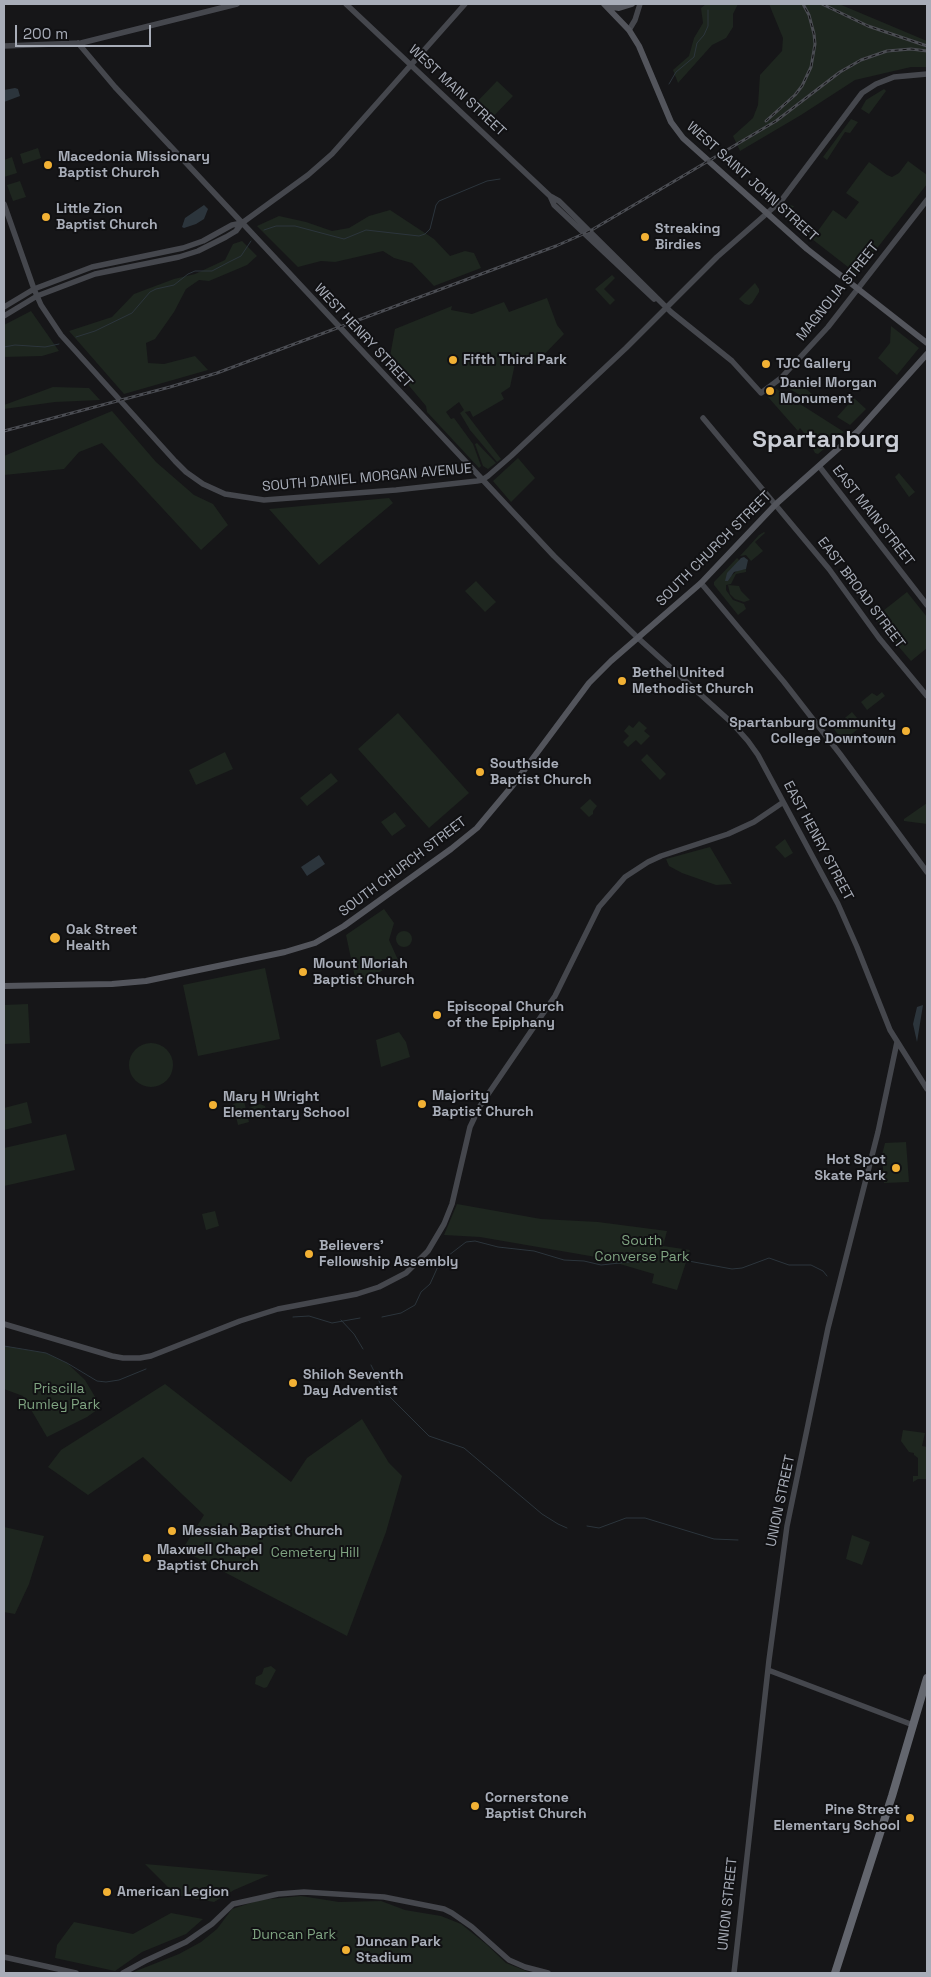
<!DOCTYPE html>
<style>
body{margin:0}
#map{position:relative;width:931px;height:1977px;overflow:hidden;background:#161618;font-family:"Space Grotesk",sans-serif}
canvas{display:block}
.frame{position:absolute;inset:0;border:5px solid #a8adb8;pointer-events:none}
.scale{position:absolute;left:15px;top:25px;width:136px;height:22px;box-sizing:border-box;border:2px solid #a8adb8;border-top:0;padding-left:6px;font-size:15px;line-height:18px;white-space:nowrap;color:#a8adb8;-webkit-text-stroke:4px #111113;paint-order:stroke}
</style>
<div id="map">
<canvas width="931" height="1977"></canvas>
<div class="frame"></div>
<div class="scale">200 m</div>
</div>
<script>
const ctx = document.querySelector('canvas').getContext('2d');
ctx.lineJoin = 'round';
function paint(path, color) { ctx.fillStyle = color; ctx.fill(path, 'evenodd'); }
const toPath = rows => new Path2D(rows.map(r => 'M' + r).join(''));
function stroke(path, color, width, dash) { ctx.strokeStyle = color; ctx.lineWidth = width; ctx.lineCap = dash ? 'butt' : 'round'; ctx.setLineDash(dash || []); ctx.stroke(path); }
function write(font, color, halo, rows, align = 'center') {
  ctx.font = font + ' "Space Grotesk",sans-serif'; ctx.lineWidth = 4; ctx.setLineDash([]); ctx.textBaseline = 'middle'; ctx.strokeStyle = halo; ctx.fillStyle = color; for (const [text, x, y, turn = 0] of rows) {
    ctx.save(); ctx.translate(x, y); ctx.rotate((+turn || 0) * Math.PI / 180); ctx.textAlign = isNaN(turn) ? turn : align; if (halo) ctx.strokeText(text, 0, 0); ctx.fillText(text, 0, 0); ctx.restore();
  }
}
paint(toPath([
 [706,4,738,4,733,14,733,27,726,38,712,45,678,83,673,70,689,56,694,38,703,23,701,8],
 [769,4,839,4,927,41,927,67,911,67,855,80,801,115,740,151,733,136,753,118,758,105,760,75,782,51,783,38],
 [497,81,513,96,488,122,472,107],
 [884,89,886,91,869,114,861,109,866,100],
 [851,119,858,122,850,133,845,132,827,160,823,157],
 [38,148,41,158,23,164,20,154],
 [12,157,17,173,4,177,4,160],
 [908,161,927,175,927,184,857,274,785,218,784,213,789,205,794,206,788,215,815,235,833,210,846,219,859,202,846,193,869,162,887,175,892,177,899,173],
 [20,181,26,197,13,201,7,185],
 [390,210,434,239,450,256,465,251,474,253,481,268,434,286,412,263,394,258,383,251,335,262,321,261,298,267,257,226,279,216,306,222,332,231,349,228,369,216],
 [242,241,257,256,247,265,209,281,199,280,186,289,174,312,155,339,146,343,148,363,164,364,195,356,208,370,124,394,69,331,112,317,134,294,174,279,195,274,225,260,233,244],
 [612,275,615,278,604,289,615,300,610,305,595,289],
 [755,283,759,289,759,292,752,303,749,305,745,304,739,299],
 [547,298,557,325,564,334,533,366,528,363,526,355,516,359,510,387,501,393,504,399,473,417,470,411,465,412,501,459,497,462,470,430,460,413,464,410,459,402,446,412,451,419,454,418,473,444,481,466,479,468,427,412,426,406,389,362,395,329,452,306,451,310,472,314,504,302,509,312],
 [31,311,59,351,42,356,4,357,4,325],
 [891,326,919,348,897,375,878,358,890,343],
 [796,380,813,395,810,401,788,388,793,387],
 [53,387,89,388,100,400,55,402,4,409,4,405],
 [771,388,775,388,844,432,818,454,815,453,812,447,812,443,800,428,798,431,768,397,767,392],
 [854,398,866,409,850,425,837,417],
 [112,411,156,462,194,495,213,504,228,525,201,550,102,443,79,452,64,469,4,475,4,456],
 [477,443,496,463,488,469,483,466,475,444],
 [518,458,535,478,511,502,493,481],
 [899,473,915,492,909,497,895,477],
 [389,498,393,503,319,565,269,509],
 [764,532,765,533,755,542,763,551,751,561,746,555,740,556,759,535],
 [737,558,739,560,738,563,726,581,728,581,731,576,738,570,746,569,746,572,736,574,731,584,726,585,726,590,733,600,744,604,746,609,738,615,714,585,714,582],
 [476,581,496,602,485,612,465,591],
 [728,585,739,586,741,591,750,600,744,602,735,599,730,594],
 [907,592,927,617,927,648,911,661,874,618],
 [882,692,885,696,867,710,861,702,872,693,877,696],
 [852,712,863,725,843,741,833,728],
 [398,713,469,793,429,828,358,749],
 [639,721,647,728,644,731,650,736,641,745,636,740,628,747,623,742,629,736,624,731,629,725,633,728],
 [225,752,233,769,196,785,189,770],
 [647,754,666,774,660,780,641,760],
 [331,773,338,781,307,806,300,798],
 [590,799,597,806,593,811,593,814,589,817,580,808],
 [927,803,927,824,904,821,904,819],
 [395,812,406,826,392,836,381,822],
 [785,839,793,853,785,858,775,847],
 [710,847,732,884,716,885,682,873,669,866,666,859],
 [384,909,394,923,389,940,398,960,357,987,346,935],
 '396 939a8 8 0 1 1 16 0a8 8 0 1 1-16 0Z',
 [265,968,280,1039,198,1056,183,985],
 [28,1004,30,1043,4,1044,4,1005],
 [399,1032,406,1042,410,1057,381,1067,376,1040],
 '129 1065a22 22 0 1 1 44 0a22 22 0 1 1-44 0Z',
 [244,1101,249,1122,238,1125,233,1104],
 [27,1102,32,1123,4,1130,4,1108],
 [260,1104,265,1106,267,1114,251,1118,249,1108],
 [66,1134,75,1170,4,1186,4,1148],
 [906,1142,909,1182,884,1183,882,1155,885,1143],
 [457,1204,541,1219,598,1222,667,1231,663,1246,690,1250,677,1290,652,1283,654,1274,596,1257,480,1237,444,1235],
 [215,1211,219,1226,206,1230,202,1214],
 [4,1346,46,1353,67,1363,85,1380,101,1407,87,1417,47,1437,23,1396,4,1389],
 [165,1384,291,1482,307,1458,362,1419,389,1463,402,1476,386,1532,347,1636,182,1550,204,1515,143,1457,88,1495,48,1467,61,1450],
 [903,1430,925,1433,922,1446,927,1447,927,1479,918,1479,913,1482,913,1476,918,1476,918,1458,914,1455,914,1453,909,1452,901,1441],
 [4,1527,44,1536,29,1584,15,1614,4,1612],
 [852,1535,870,1542,862,1565,846,1559],
 [271,1666,276,1670,267,1687,264,1688,255,1684,256,1677,262,1674,264,1668],
 [145,1864,269,1875,234,1890,214,1902,176,1895],
 [301,1896,339,1902,381,1901,405,1910,441,1916,461,1924,486,1944,506,1963,531,1973,131,1973,179,1954,201,1942,217,1929,232,1909,260,1900],
 [171,1913,203,1919,186,1934,142,1952,115,1971,55,1958,57,1945,74,1922,133,1934]
]), '#1e261f');
paint(toPath([
 [15,88,18,89,20,96,4,102,4,90],
 [204,205,208,209,204,219,196,224,184,228,182,227,185,218],
 [744,557,748,560,746,569,734,572,728,581,725,581,727,573,741,558],
 [319,855,325,864,307,876,301,867],
 [923,1005,917,1042,913,1024,917,1007]
]), '#2c353c');
stroke(toPath([
 [669,84,676,72,694,57,697,43,704,35,708,26,708,10],
 [264,230,276,226,295,226,344,239,366,230,419,236,425,234,430,229,436,205,439,201,487,181,500,179],
 [76,337,95,331,132,313,150,292,156,289,174,285,188,274,195,271,212,271,229,262,241,256,251,241],
 [4,347,15,345,45,347,59,344],
 [663,1259,683,1260,732,1269,742,1268,769,1258,789,1265,811,1265,823,1271,827,1276],
 [293,1317,309,1316,332,1323,360,1318],
 [382,1317,401,1313,415,1305,421,1292,430,1284,440,1262,466,1242,475,1241,498,1247,534,1251,564,1260,584,1261,601,1265,629,1262,652,1261],
 [341,1320,354,1334,363,1349],
 [4,1346,46,1353,67,1363,97,1381,106,1382,119,1380,146,1369],
 [371,1365,380,1383,389,1396,429,1436,464,1448,542,1514,558,1524,567,1528],
 [587,1526,599,1528,626,1518,645,1518,714,1539,738,1540]
]), '#2c353c', 1);
stroke(toPath([
 [346,4,550,196,559,201,671,312,732,361,761,393,781,378,828,327,927,200],
 [629,30,635,20,640,4],
 [78,43,115,87,554,556,638,638,732,723,748,741,758,755,838,904,857,947,890,1030,927,1089],
 [4,46,81,43,237,4],
 [550,196,554,205,654,299],
 [4,204,34,289,41,305,61,335,175,461,186,472,203,484,225,494,264,500,396,490,477,481,482,480,488,476,511,456,626,348,717,257,781,201,862,93,876,84,894,77,927,74],
 [4,307,34,289,92,267,183,248,203,241,232,225,242,223],
 [4,316,37,296,95,274,179,257,198,251,226,237,236,231,242,223,308,175,332,154,465,4],
 [703,418,829,569,879,638,927,696],
 [819,466,927,605],
 [701,583,784,682,840,754,927,872],
 [4,1324,112,1356,123,1358,140,1358,151,1356,240,1321,278,1309,357,1294,379,1287,406,1273,428,1251,444,1224,452,1204,470,1127,480,1106,555,996,599,907,625,877,648,862,661,856,728,834,754,822,782,803],
 [768,1670,913,1725],
 [4,1957,76,1973],
 [123,1973,145,1961,186,1942,212,1924,233,1904,278,1894,304,1892,384,1897,444,1909,452,1913,472,1927,509,1960,525,1967,548,1973],
 [734,1973,769,1660,787,1526,828,1328,878,1132,897,1042]
]), '#45474d', 5.5);
stroke(toPath([
 [604,4,629,30,639,46,671,122,683,138,807,249,927,343],
 [607,6,619,8,632,4],
 [4,986,112,984,146,981,285,952,315,943,344,926,451,849,477,828,513,785,589,683,611,661,701,583,776,504,858,431,927,354]
]), '#53555c', 6);
stroke(toPath([
 [835,1973,892,1796,927,1678]
]), '#63666e', 8);
const rail = toPath([
 [822,4,868,26,927,46],
 [766,121,795,95,802,86,811,67,815,44,814,34,809,15,803,4],
 [4,431,170,387,217,373,556,246,590,231,776,121,840,72,861,60,887,51,911,49,927,51]
]);
stroke(rail, '#4a4c52', 3);
stroke(rail, '#111113', 1, [4]);
for (const [x, y, r, color] of [
 [48,165,5,"#f2b134"],
 [46,217,5,"#f2b134"],
 [645,237,5,"#f2b134"],
 [453,360,5,"#f2b134"],
 [766,364,5,"#f2b134"],
 [770,391,5,"#f2b134"],
 [622,681,5,"#f2b134"],
 [906,731,5,"#f2b134"],
 [480,772,5,"#f2b134"],
 [55,938,6,"#f2b134"],
 [303,972,5,"#f2b134"],
 [437,1015,5,"#f2b134"],
 [422,1104,5,"#f2b134"],
 [213,1105,5,"#f2b134"],
 [896,1168,5,"#f2b134"],
 [309,1254,5,"#f2b134"],
 [293,1383,5,"#f2b134"],
 [172,1531,5,"#f2b134"],
 [147,1558,5,"#f2b134"],
 [475,1806,5,"#f2b134"],
 [910,1818,5,"#f2b134"],
 [107,1892,5,"#f2b134"],
 [346,1950,5,"#f2b134"]
]) { const dot = new Path2D(); dot.arc(x, y, r, 0, 2 * Math.PI); ctx.fillStyle = color; ctx.fill(dot); stroke(dot, '#111113', 2); }
write('14px', '#a8adb8', '#111113', [
 ["WEST MAIN STREET",457,91,43],
 ["WEST SAINT JOHN STREET",752,182,42],
 ["MAGNOLIA STREET",838,292,-51],
 ["WEST HENRY STREET",363,336,47],
 ["SOUTH DANIEL MORGAN AVENUE",367,478,-5],
 ["EAST MAIN STREET",873,516,52],
 ["SOUTH CHURCH STREET",714,549,-45],
 ["EAST BROAD STREET",861,593,53],
 ["EAST HENRY STREET",818,841,62],
 ["SOUTH CHURCH STREET",403,867,-37],
 ["UNION STREET",781,1501,-78],
 ["UNION STREET",728,1904,-84]
]);
write('bold 14px', '#a8adb8', '#111113', [
 ["Macedonia Missionary",58,157],
 ["Baptist Church",58,173],
 ["Little Zion",56,209],
 ["Baptist Church",56,225],
 ["Streaking",655,229],
 ["Birdies",655,245],
 ["Fifth Third Park",463,360],
 ["TJC Gallery",776,364],
 ["Daniel Morgan",780,383],
 ["Monument",780,399],
 ["Bethel United",632,673],
 ["Methodist Church",632,689],
 ["Spartanburg Community",896,723,"right"],
 ["College Downtown",896,739,"right"],
 ["Southside",490,764],
 ["Baptist Church",490,780],
 ["Oak Street",66,930],
 ["Health",66,946],
 ["Mount Moriah",313,964],
 ["Baptist Church",313,980],
 ["Episcopal Church",447,1007],
 ["of the Epiphany",447,1023],
 ["Majority",432,1096],
 ["Baptist Church",432,1112],
 ["Mary H Wright",223,1097],
 ["Elementary School",223,1113],
 ["Hot Spot",886,1160,"right"],
 ["Skate Park",886,1176,"right"],
 ["Believers'",319,1246],
 ["Fellowship Assembly",319,1262],
 ["Shiloh Seventh",303,1375],
 ["Day Adventist",303,1391],
 ["Messiah Baptist Church",182,1531],
 ["Maxwell Chapel",157,1550],
 ["Baptist Church",157,1566],
 ["Cornerstone",485,1798],
 ["Baptist Church",485,1814],
 ["Pine Street",900,1810,"right"],
 ["Elementary School",900,1826,"right"],
 ["American Legion",117,1892],
 ["Duncan Park",356,1942],
 ["Stadium",356,1958]
], 'left');
write('14px', '#7fa381', '#111113', [
 ["South",642,1241],
 ["Converse Park",642,1257],
 ["Priscilla",59,1389],
 ["Rumley Park",59,1405],
 ["Cemetery Hill",315,1553],
 ["Duncan Park",294,1935]
]);
write('bold 24px', '#c9ccd4', '#111113', [
 ["Spartanburg",826,440]
]);
</script>
